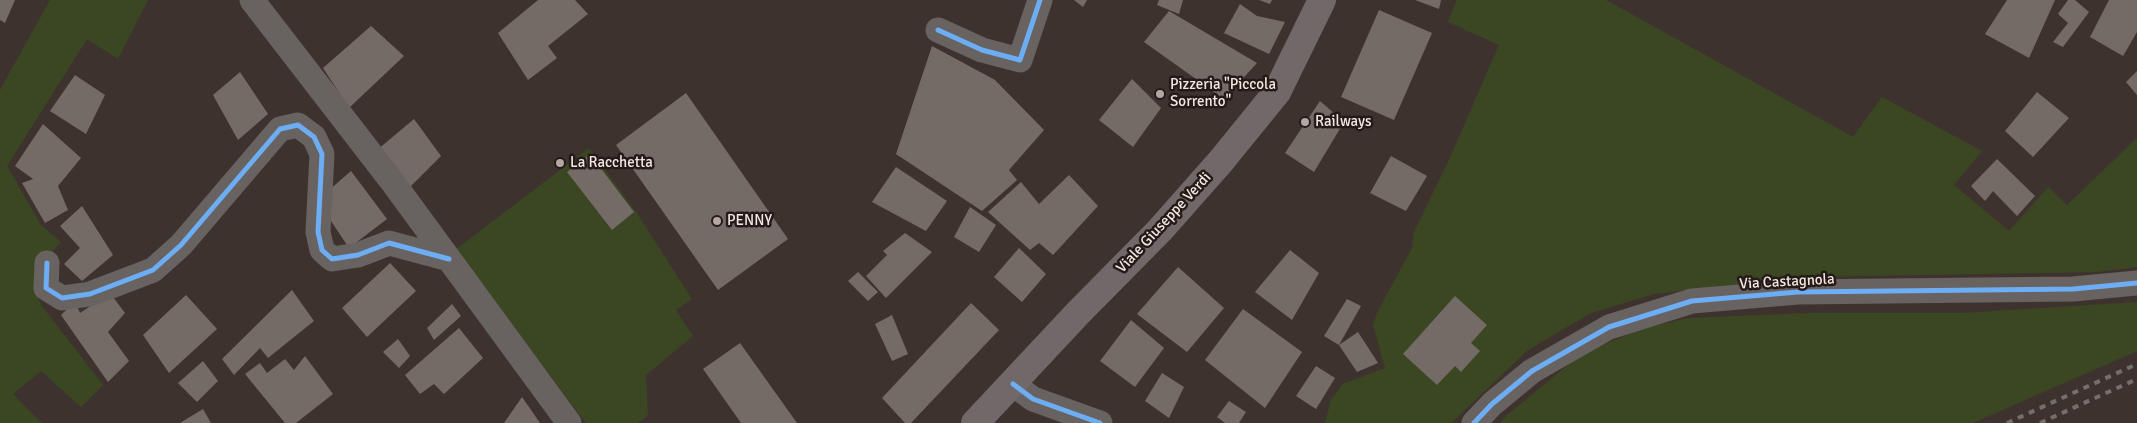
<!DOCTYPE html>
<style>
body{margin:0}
canvas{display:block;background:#3e322e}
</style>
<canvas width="2137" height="423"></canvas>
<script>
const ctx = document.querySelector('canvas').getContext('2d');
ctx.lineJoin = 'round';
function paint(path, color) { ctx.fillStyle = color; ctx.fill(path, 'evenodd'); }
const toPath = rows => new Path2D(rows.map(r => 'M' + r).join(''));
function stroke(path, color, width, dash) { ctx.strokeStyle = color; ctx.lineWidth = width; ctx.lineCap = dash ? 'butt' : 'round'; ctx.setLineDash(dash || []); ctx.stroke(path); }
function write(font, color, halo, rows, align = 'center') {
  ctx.font = font + ' Signika,sans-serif'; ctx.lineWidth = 5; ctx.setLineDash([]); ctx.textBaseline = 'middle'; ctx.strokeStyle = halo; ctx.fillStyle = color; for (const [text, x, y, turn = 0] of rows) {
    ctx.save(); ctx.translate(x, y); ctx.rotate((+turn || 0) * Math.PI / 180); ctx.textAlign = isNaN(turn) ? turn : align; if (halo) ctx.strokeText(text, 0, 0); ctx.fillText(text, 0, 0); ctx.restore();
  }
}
paint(toPath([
 [50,0,148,0,118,59,87,39,7,166,41,225,61,242,35,270,34,286,41,305,103,385,81,407,41,371,13,394,42,423,0,423,0,90],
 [1457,0,1606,0,1853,137,1882,97,1982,151,1954,185,2009,231,2048,187,2067,205,2137,138,2137,267,2097,272,1802,277,1654,294,1591,313,1528,350,1451,423,1325,423,1331,400,1343,384,1385,368,1373,325,1377,313,1412,248,1414,232,1449,160,1499,45,1448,22],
 [589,148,636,212,692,299,676,310,693,336,646,375,648,416,638,423,586,423,455,250],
 [2137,302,2137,351,1973,423,1500,423,1507,415,1580,355,1638,330,1688,318,1808,313,1962,313]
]), '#3b4722');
paint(toPath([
 [0,0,15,0,5,23,0,20],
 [538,0,575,0,588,14,548,46,557,58,528,80,498,33],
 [1074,0,1087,0,1083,7],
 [1159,0,1183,0,1179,14,1157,5],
 [1259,0,1272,0,1270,4],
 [1415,0,1441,0,1439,9],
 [2007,0,2055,0,2029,58,1985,34],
 [2068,0,2075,0,2089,12,2063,47,2053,42,2068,23,2058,14],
 [2109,0,2137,0,2137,32,2123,56,2090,37],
 [1240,4,1257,16,1285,22,1269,54,1224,33],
 [1379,10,1432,33,1394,120,1341,97],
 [1169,11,1257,63,1224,99,1144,42],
 [371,26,404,56,349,108,323,68],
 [932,46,995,80,1044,130,1009,170,1017,180,982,211,896,154],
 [2137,71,2137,95,2126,82],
 [240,72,268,114,238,140,213,95],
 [75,75,105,95,86,134,50,111],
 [1132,79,1161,108,1133,147,1099,120],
 [2037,92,2069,118,2033,157,2005,131],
 [686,93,788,239,718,290,616,145],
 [1320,101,1344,122,1314,172,1285,153],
 [414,119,441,156,406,191,377,150],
 [43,124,81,158,58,186,68,210,45,223,22,183,33,179,15,166],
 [590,154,634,212,612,230,567,172],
 [1391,156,1427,176,1406,211,1370,193],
 [1997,159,2035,196,2017,216,1993,191,1985,201,1971,186],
 [896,167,947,201,926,231,872,202],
 [351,171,387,219,349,248,327,215,328,191],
 [1069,175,1098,206,1053,255,1039,243,1030,250,988,212,1021,182,1039,204],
 [82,206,113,255,82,281,64,264,80,248,60,226],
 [970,207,996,225,979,252,954,237],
 [905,233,932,252,886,298,866,276,887,255,883,251],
 [1019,248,1046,274,1022,302,994,277],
 [1290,250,1319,273,1292,320,1255,292],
 [390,263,416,291,367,337,342,308],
 [1178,267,1224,308,1187,352,1137,314],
 [858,272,878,292,868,301,848,281],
 [292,290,314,321,268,358,260,348,234,375,222,359],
 [110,293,125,313,108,332,129,361,108,382,61,315,75,301,80,313],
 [186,295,217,329,169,373,143,335],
 [1455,296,1487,325,1471,343,1480,351,1461,372,1455,366,1437,385,1403,354],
 [1347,299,1361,306,1339,345,1324,336],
 [971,303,999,330,911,423,905,423,882,398],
 [452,304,461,316,434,340,427,328],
 [1243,309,1302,352,1265,408,1205,360],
 [892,315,908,354,892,361,875,324],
 [1131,320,1164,348,1135,387,1100,361],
 [459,328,483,358,444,394,434,384,420,394,405,375],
 [1358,332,1378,363,1357,372,1339,345],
 [398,339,410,356,399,368,383,352],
 [740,343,797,423,741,423,703,369],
 [305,356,333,394,296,423,285,423,245,374,260,363,267,373,285,359,294,370],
 [203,361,218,381,197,402,178,383],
 [1316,366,1335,378,1316,409,1296,396],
 [1162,373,1184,387,1169,418,1145,401],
 [522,397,540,423,504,423],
 [1229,401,1246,412,1239,423,1225,423,1217,417],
 [203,409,211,423,180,423]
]), '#746b66');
stroke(toPath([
 [252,0,394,184,569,423],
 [938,30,982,50,1020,60,1040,0],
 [47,263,46,288,62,298,90,294,153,270,181,245,280,129,298,125,314,137,322,154,318,232,322,250,332,259,358,255,389,243,449,259],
 [1013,384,1033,399,1100,423],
 [1474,423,1492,404,1532,371,1609,327,1692,301,1798,292,2073,289,2137,283]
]), '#686261', 25);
stroke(toPath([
 [975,423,1078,313,1160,230,1221,161,1277,92,1322,0]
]), '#716969', 28);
stroke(toPath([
 [2007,423,2137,364],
 [2040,423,2137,379]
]), '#746e6d', 4, [6, 6]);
stroke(toPath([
 [938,30,982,50,1020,60,1040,0],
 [47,263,46,288,62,298,90,294,153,270,181,245,280,129,298,125,314,137,322,154,318,232,322,250,332,259,358,255,389,243,449,259],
 [1013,384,1033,399,1100,423],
 [1474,423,1492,404,1532,371,1609,327,1692,301,1798,292,2073,289,2137,283]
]), '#6dadf4', 5);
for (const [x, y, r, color] of [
 [1160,94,5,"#b4a7a2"],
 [1305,122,5,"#b4a7a2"],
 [560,163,5,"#b4a7a2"],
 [717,221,5,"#b4a7a2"]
]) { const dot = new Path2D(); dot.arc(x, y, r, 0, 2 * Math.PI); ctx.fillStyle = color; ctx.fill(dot); stroke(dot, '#241a17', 2); }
write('15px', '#f4e6e0', '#241a17', [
 ["Pizzeria \"Piccola",1170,85],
 ["Sorrento\"",1170,102],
 ["Railways",1315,122],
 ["La Racchetta",570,163],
 ["PENNY",727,221]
], 'left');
write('15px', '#f4e6e0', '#241a17', [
 ["Viale Giuseppe Verdi",1164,223,-47],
 ["Via Castagnola",1787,282,-3]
]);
</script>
